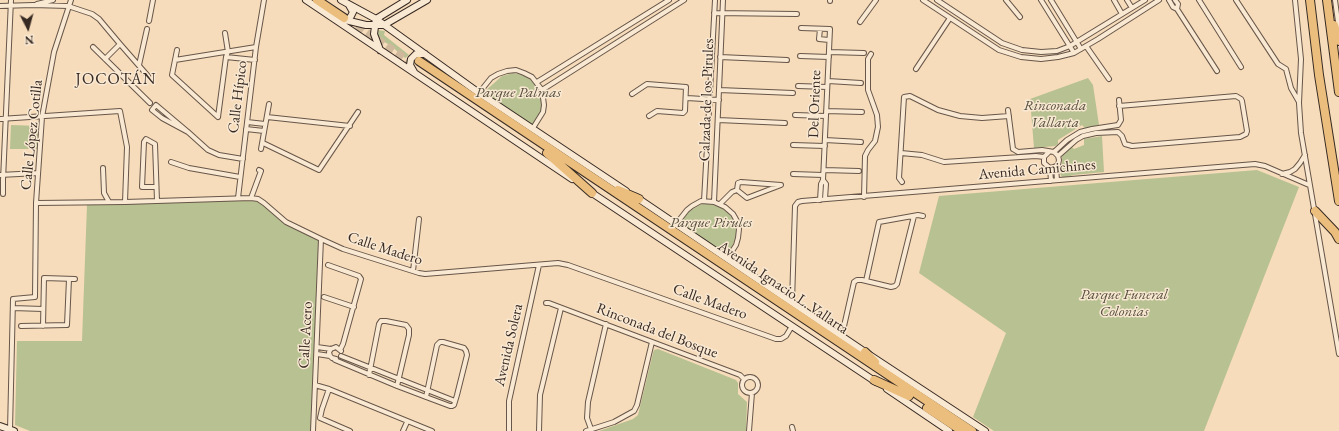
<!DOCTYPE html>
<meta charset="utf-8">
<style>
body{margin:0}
#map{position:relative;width:1339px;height:431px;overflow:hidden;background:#f6dcba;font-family:"EB Garamond",serif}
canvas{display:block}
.north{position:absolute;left:8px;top:8px;width:40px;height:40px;-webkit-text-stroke:3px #f9e8d2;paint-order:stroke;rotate:174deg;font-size:11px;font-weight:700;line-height:16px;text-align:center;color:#372a23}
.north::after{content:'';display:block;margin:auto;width:14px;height:18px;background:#372a23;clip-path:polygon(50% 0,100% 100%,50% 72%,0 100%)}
</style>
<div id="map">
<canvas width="1339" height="431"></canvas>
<div class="north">N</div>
</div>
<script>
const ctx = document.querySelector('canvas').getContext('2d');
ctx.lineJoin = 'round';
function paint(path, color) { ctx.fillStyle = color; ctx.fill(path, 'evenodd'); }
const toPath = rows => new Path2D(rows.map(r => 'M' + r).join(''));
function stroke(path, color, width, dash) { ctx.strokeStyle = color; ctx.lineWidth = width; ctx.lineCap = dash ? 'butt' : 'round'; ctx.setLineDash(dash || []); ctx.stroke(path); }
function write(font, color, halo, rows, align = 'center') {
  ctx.font = font + ' "EB Garamond",serif'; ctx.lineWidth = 3; ctx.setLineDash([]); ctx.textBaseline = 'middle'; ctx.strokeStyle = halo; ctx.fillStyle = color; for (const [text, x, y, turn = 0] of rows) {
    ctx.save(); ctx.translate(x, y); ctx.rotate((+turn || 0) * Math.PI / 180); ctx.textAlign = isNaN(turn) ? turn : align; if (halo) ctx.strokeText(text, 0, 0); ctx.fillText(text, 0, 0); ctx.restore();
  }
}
paint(toPath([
 [377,30,385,31,384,35,409,55,405,58,390,45,378,39],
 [513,73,527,76,535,84,540,91,542,100,541,111,532,126,483,93,502,76],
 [1088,78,1093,85,1099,125,1085,128,1082,125,1058,140,1058,144,1055,146,1034,148,1030,99],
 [11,125,40,126,38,149,10,149],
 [1102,136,1104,172,1073,175,1068,177,1062,177,1059,172,1062,163,1062,156,1071,146,1074,149,1084,145,1084,139],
 [1257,170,1299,187,1204,431,994,431,973,417,1006,333,919,273,939,196],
 [251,200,264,204,285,224,320,241,312,431,30,431,15,425,17,341,82,341,87,205],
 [704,203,717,206,728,212,735,222,737,229,736,237,727,257,679,224,689,211],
 [658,349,736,380,738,383,738,394,747,402,746,431,599,431,633,419,638,415,653,353,654,350]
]), '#b8c192');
stroke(toPath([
 [347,19,416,66]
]), '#d0b89c', 8, [8, 4]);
const street = toPath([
 [923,0,999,50,1021,57,1041,59,1058,57,1074,53,1098,39,1159,0],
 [937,0,1002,43,1022,50,1041,52,1057,51,1070,46,1145,0],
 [1006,0,1020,17],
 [1041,0,1074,53],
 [1051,0,1081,49],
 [1114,0,1122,14],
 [1127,0,1132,8],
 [1169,0,1173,7,1177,9],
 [1175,0,1178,4,1177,9,1217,71],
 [1199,0,1241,67],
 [1236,0,1278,64,1286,69,1291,88,1299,102],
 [1295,0,1301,59,1299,103,1301,133,1339,354],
 [1335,0,1339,29],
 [830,1,830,0],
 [37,4,53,0],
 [0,6,33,5,68,6,92,14,99,19,120,44,148,76],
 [714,13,797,14],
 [149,21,153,0],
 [860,22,876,0],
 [801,28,830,29,823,180,821,184,820,200],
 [820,29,819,39,829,40],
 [1086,46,1109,79],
 [93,47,150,103],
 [177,50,172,75,218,117],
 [829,52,864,53],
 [800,56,829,57],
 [226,57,255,60],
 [720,57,787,60],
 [105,59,120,44],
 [175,60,256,47],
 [139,65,147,29],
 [916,69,950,18],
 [828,81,861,83],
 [537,82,669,0],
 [798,86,827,87],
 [542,90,684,0],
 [719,90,793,93],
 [479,93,491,78,498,74,507,71,516,70,524,73,532,77,542,90,544,105,543,112,533,128],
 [632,94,647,84,686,87,685,111,683,113,657,111,649,116],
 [687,98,719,100],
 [1008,110,1013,149],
 [826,111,862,112],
 [795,115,826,116],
 [218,117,226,57,228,52,225,33],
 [267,117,350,126],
 [0,119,120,111,127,147,125,202],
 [718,120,785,123],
 [247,122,265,124],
 [246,129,264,131],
 [188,132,162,118,152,110,156,105,188,132,208,150,219,155,243,159],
 [825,140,861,142],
 [263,143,319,170,358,112],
 [793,145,825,146],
 [261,149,269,104],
 [1013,149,1018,152,1042,150,1054,152,1058,156,1059,160,1058,165,1054,167,1050,168,1044,163,1044,157,1049,152],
 [1054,152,1067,140,1080,132,1092,129,1118,125,1121,120,1119,100],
 [901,153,922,155,944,162,1036,156,1044,157],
 [1058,156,1076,140,1083,136,1096,133,1118,132,1122,136,1125,144,1132,146,1240,137,1246,134,1247,131,1242,101,1241,99,1236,96,1119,106],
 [171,162,189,168,240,177],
 [1056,167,1057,180],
 [103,168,104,193,109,202],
 [1050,168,1051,181],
 [824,170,859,171],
 [793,174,823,175],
 [1282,174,1290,172,1295,169,1300,163,1305,155],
 [0,175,38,173],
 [823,180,826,184,825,199],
 [741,182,781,185,747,198,737,190,738,183,741,182],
 [902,182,899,178,904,97,910,96,938,110,960,116,982,118,1009,116],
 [156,187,142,187,144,142,146,139,155,144,157,201],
 [3,194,3,180,11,0],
 [864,197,865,156,868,150,875,141,878,127,877,115,868,90,868,59,871,54],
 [238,198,256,47,264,0],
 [251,198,261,171,259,170],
 [704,201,715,0],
 [714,202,723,0],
 [36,203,125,202,251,198,258,199,264,203,286,222,321,239,343,249,419,273,425,274,558,263,568,265,776,339,781,339,786,336,792,326],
 [720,204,732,192,737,190],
 [676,224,687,210,692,206,701,201,714,202,725,207,733,214,737,221,739,229,738,238,736,245,727,259],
 [328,265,359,276,361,279,343,344,340,350],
 [413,271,419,219],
 [866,281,879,222,918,215,923,216],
 [324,297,354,307],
 [792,302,795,206,798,202,802,201,1255,164,1265,166,1309,185],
 [546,303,549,303,740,375,744,379],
 [13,308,43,309],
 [21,326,67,325,69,279],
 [43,326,44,278,75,279],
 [842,335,854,282,857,280,862,280,891,287,895,286,897,284,914,216],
 [317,347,331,349,336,347,341,351],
 [331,349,329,352,330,356,332,358,336,359],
 [317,354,330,356],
 [341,356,455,401],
 [335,360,397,386,426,397,450,406,452,406,454,405,457,395,467,355,466,351,464,348,443,342,440,342,437,345,426,397],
 [369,375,379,324,381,321,386,321,406,325,409,329,409,335,397,386],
 '742 385a8 8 0 1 1 16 0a8 8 0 1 1-16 0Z',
 [315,385,329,389,432,431],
 [329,389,322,409,320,418,350,431],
 [792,427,793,431],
 [591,429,587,418,588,402,606,324],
 [10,430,13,299,35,297,36,203,42,117,54,52,71,0],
 [313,431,321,239],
 [403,431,407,422],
 [509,431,509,401,539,265],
 [539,431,540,395,561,308],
 [586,431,614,422,634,411,637,405,652,342],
 [749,431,752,393]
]);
const secondary = toPath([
 [306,0,572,179],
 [341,0,376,19,479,93,626,191],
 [341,19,366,25,384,25,427,0],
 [348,20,351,16,353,12,349,5],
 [380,50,374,34,376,19,407,0],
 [414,72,410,65,411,59,416,54,425,54],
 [589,191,876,382],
 [636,197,865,352,985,431],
 [887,389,949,431],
 [0,426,14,431]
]);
const highway = toPath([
 [317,0,344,18],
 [1310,0,1319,75,1339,201],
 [1327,0,1339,92],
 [1334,25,1339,41],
 [419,61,972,431],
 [547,153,592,193],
 [618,190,639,199],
 [1315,211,1335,232,1339,239],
 [865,352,875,362],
 [874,380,909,396],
 [927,408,962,431]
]);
stroke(street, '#675649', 6);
stroke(secondary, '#372a23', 8);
stroke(highway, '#372a23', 10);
stroke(street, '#f9e8d2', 4);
stroke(secondary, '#f9e8d2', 6);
stroke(highway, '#ebbe7d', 8);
write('italic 15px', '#57503f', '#f9e8d2', [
 ["Parque Palmas",518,93],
 ["Rinconada",1055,106],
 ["Vallarta",1055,123],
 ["Parque Pirules",711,223],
 ["Parque Funeral",1124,295],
 ["Colonias",1124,312]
]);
write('15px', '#372a23', '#f9e8d2', [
 ["Calle Hípico",238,97,-83],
 ["Calzada de los Pirules",707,100,-88],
 ["Del Oriente",815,104,-88],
 ["Calle López Cotilla",32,135,-84],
 ["Avenida Camichines",1037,170,-5],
 ["Calle Madero",385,249,18],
 ["Avenida Ignacio L. Vallarta",783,288,34],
 ["Calle Madero",710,302,20],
 ["Rinconada del Bosque",657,331,21],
 ["Calle Acero",306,335,-87],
 ["Avenida Solera",509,345,-77]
]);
ctx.letterSpacing = '1px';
write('16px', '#372a23', '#f9e8d2', [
 ["JOCOTÁN",116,80]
]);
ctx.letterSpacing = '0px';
</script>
